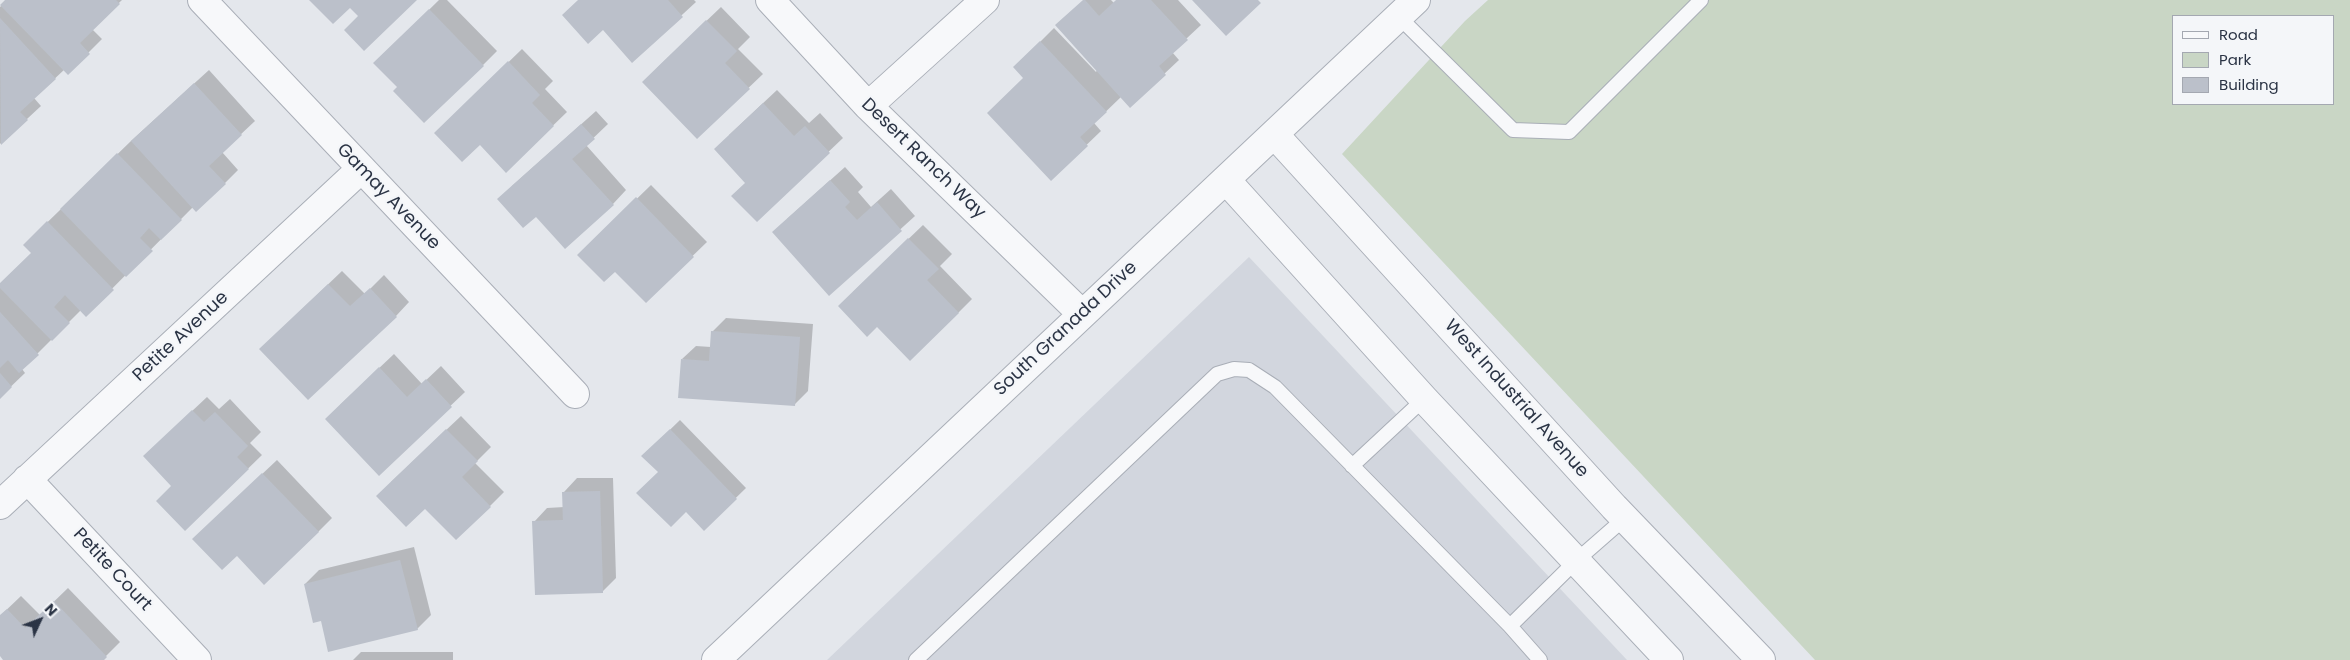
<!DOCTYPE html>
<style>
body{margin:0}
#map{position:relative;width:2350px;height:660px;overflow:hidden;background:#e4e7ec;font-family:Poppins,sans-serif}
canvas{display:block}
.legend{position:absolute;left:2172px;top:15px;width:162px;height:90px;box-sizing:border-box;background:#f4f6f9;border:1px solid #a4a8b1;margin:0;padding:6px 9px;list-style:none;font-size:15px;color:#2b3445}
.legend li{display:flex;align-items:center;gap:10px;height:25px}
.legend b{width:25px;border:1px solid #a4a8b1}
.north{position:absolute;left:15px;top:595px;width:50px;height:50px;-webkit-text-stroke:4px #f4f6f9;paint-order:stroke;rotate:47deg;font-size:14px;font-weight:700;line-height:20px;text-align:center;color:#2b3445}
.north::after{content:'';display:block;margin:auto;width:18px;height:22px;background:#2b3445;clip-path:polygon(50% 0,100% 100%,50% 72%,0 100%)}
</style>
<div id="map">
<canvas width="2350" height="660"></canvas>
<ul class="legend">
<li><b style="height:6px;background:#f7f8fa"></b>Road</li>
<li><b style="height:14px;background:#c9d6c5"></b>Park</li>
<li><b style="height:14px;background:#bbc0ca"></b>Building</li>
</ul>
<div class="north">N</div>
</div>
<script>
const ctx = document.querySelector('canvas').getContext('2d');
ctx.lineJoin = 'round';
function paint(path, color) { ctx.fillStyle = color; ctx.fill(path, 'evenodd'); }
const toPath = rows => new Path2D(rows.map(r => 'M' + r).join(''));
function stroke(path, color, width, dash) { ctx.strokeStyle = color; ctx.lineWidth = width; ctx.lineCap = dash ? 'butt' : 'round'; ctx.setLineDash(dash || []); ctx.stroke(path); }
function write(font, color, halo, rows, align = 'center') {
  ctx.font = font + ' Poppins,sans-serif'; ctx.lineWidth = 4.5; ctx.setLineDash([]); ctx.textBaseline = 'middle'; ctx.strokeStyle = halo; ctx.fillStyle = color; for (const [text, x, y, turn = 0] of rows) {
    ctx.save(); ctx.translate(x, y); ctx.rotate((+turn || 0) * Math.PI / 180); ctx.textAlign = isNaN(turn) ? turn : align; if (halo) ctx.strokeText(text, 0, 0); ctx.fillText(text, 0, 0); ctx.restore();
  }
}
paint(toPath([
 [1249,257,1627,660,827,660]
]), '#d2d6de');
paint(toPath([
 [1488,0,2350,0,2350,660,1815,660,1342,154,1465,21],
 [2174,16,2334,16,2334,104,2174,104]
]), '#c9d6c5');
paint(toPath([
 [7,0,122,0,92,29,102,39,68,73,65,69,34,98,41,106,0,144,0,7],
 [439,0,447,0,497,51,483,65,389,49],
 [578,0,694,0,696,2,632,61],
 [1083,0,1111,0,1114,3,1117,0,1178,0,1201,25,1172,52,1179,60,1130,106,1121,97,1094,123,1101,131,1051,179,1024,78,1028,54,1054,28,1096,72,1097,70],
 [721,7,750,37,738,49,763,74,697,137,657,68],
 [522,49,553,81,545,89,567,112,506,171,480,144,450,119],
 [209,70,255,121,222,152,238,170,225,183,193,207,86,315,81,310,22,369,25,373,0,397,0,285,32,253,24,245,132,140],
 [777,90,809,123,820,113,843,138,757,220,746,182,729,135],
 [596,111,608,124,586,145,626,190,613,204,536,215,512,186],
 [845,167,863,187,858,192,871,207,891,189,915,216,829,294,787,219],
 [651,185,707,242,646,301,615,270,579,255],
 [923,225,952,254,940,266,972,299,958,313,853,292],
 [342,271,365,294,384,275,409,302,396,316,275,335],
 [726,318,813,324,808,391,794,405,682,359,696,346,711,347,712,332],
 [394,354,422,384,441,366,465,392,379,474,340,405],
 [207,397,219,409,230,399,261,432,250,443,262,455,185,530,158,443],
 [461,416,491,447,475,463,504,492,490,506,425,507,391,482],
 [680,420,746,488,704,529,659,472,643,456],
 [277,460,332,518,318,532,208,525],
 [577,478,613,478,616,578,602,592,534,522,547,508,564,507,564,492],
 [414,547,431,615,417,629,322,620,305,584,319,570],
 [68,588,120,642,102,660,5,660,0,655,0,616,21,596,40,615],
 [361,652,453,652,453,660,353,660]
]), '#0003');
paint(toPath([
 [5,0,116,0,120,4,80,43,90,54,68,75,0,5],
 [309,0,417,0,364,51,344,30,358,16,350,8,333,24],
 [578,0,668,0,683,17,632,63,603,30,588,44,562,15],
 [1083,0,1085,0,1099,16,1116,0,1151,0,1188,40,1159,66,1166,75,1130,108,1055,25],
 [1192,0,1258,0,1261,3,1226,36],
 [429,9,484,66,424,123,393,91,397,87,373,63],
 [0,18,56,79,20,112,28,120,1,145],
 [706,20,737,51,725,63,750,89,697,139,642,82],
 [1040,41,1107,112,1080,137,1088,146,1051,181,987,113,1023,78,1013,67],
 [508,61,540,95,532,103,554,126,506,173,480,145,462,162,434,133],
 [194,83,242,135,209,166,226,184,196,212,131,141],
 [763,103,794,136,805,126,830,153,757,222,731,196,745,183,714,149],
 [581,124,595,139,572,159,614,205,565,249,536,217,523,228,497,199],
 [117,153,182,220,161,240,149,228,140,238,153,251,126,277,60,209],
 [830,180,850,202,845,207,857,220,877,202,902,231,829,296,772,232],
 [636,197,694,257,646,303,615,272,604,282,577,255],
 [47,221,114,290,86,317,65,295,54,307,70,323,52,341,0,288,0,283,31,253,23,245],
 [908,238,939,269,927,280,959,313,910,361,877,327,867,337,838,306],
 [328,284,350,306,370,288,397,317,308,400,259,349],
 [0,312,39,355,19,373,8,360,0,368],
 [711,331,800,337,795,406,678,398,681,359,709,361],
 [379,367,407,397,426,379,452,407,379,476,325,419],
 [0,373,12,387,0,399],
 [192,410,204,422,215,412,248,446,237,457,249,469,185,531,156,501,171,486,143,456],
 [446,429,478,461,462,477,491,507,456,540,425,509,406,527,376,496],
 [670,429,737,499,704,531,686,512,671,527,636,493,658,472,641,456],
 [262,473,319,532,264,585,237,556,222,570,192,539],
 [600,491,603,593,535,595,532,521,563,520,562,492],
 [400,560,418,630,328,652,321,621,313,623,304,584],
 [54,601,107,657,104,660,3,660,0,656,0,615,7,609,25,628]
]), '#bbc0ca');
const service = toPath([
 [1399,17,1513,130,1569,132,1701,0],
 [1352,466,1424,399],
 [916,660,1217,374,1234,369,1249,370,1275,387,1510,626],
 [1540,660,1510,626,1577,560,1625,518]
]);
const minor = toPath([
 [202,0,575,394],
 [770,0,868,106,1082,314],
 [868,106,985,0],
 [1274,134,1614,507,1761,660],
 [1226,180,1424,399,1669,660],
 [27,479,197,660],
 [0,505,361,169],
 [716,660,1416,0]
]);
stroke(service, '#a9aeb7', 16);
stroke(minor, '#a9aeb7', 30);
stroke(service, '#f7f8fa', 14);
stroke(minor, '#f7f8fa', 28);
write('18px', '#2b3445', '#f4f6f9', [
 ["Desert Ranch Way",923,159,44],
 ["Gamay Avenue",388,197,46],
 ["South Granada Drive",1066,329,-43],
 ["Petite Avenue",181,337,-43],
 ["West Industrial Avenue",1516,399,48],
 ["Petite Court",112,570,47]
]);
</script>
